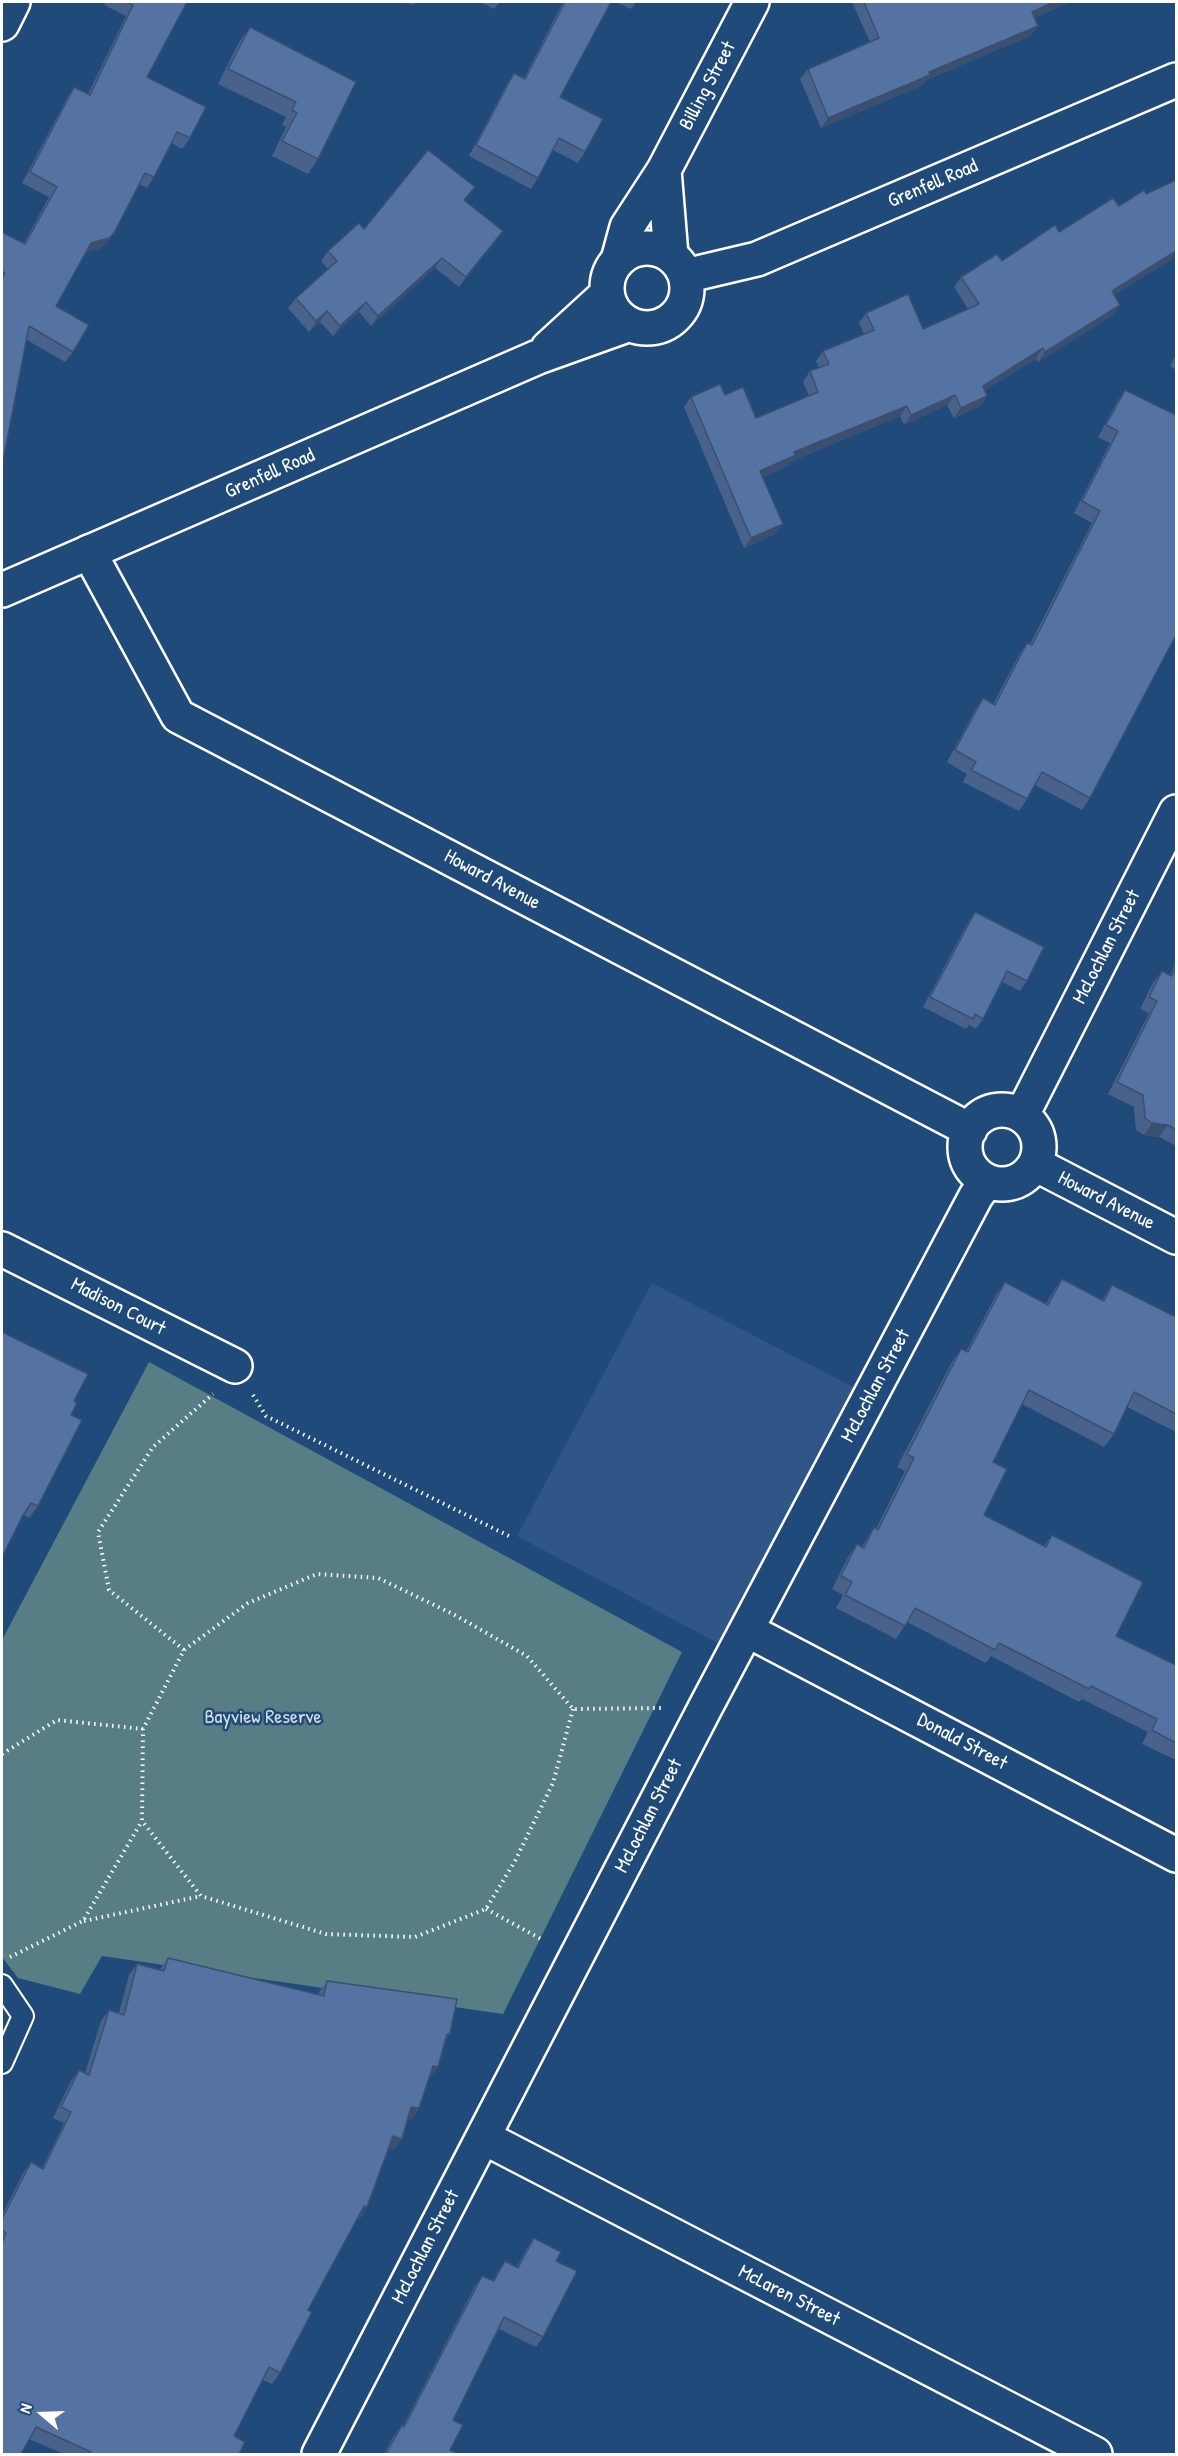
<!DOCTYPE html>
<style>
body{margin:0}
#map{position:relative;width:1178px;height:2456px;overflow:hidden;background:#1f4a7a;font-family:"Patrick Hand",sans-serif}
canvas{display:block}
.frame{position:absolute;inset:0;border:3px solid #fff;pointer-events:none}
.north{position:absolute;left:12px;top:2384px;width:60px;height:60px;-webkit-text-stroke:4px #1f4a7a;paint-order:stroke;rotate:289deg;font-size:16px;font-weight:700;line-height:24px;text-align:center;color:#fff}
.north::after{content:'';display:block;margin:auto;width:21px;height:27px;background:#fff;clip-path:polygon(50% 0,100% 100%,50% 72%,0 100%)}
</style>
<div id="map">
<canvas width="1178" height="2456"></canvas>
<div class="frame"></div>
<div class="north">N</div>
</div>
<script>
const ctx = document.querySelector('canvas').getContext('2d');
ctx.lineJoin = 'round';
function paint(path, color) { ctx.fillStyle = color; ctx.fill(path, 'evenodd'); }
const toPath = rows => new Path2D(rows.map(r => 'M' + r).join(''));
function stroke(path, color, width, dash) { ctx.strokeStyle = color; ctx.lineWidth = width; ctx.lineCap = dash ? 'butt' : 'round'; ctx.setLineDash(dash || []); ctx.stroke(path); }
function write(font, color, halo, rows, align = 'center') {
  ctx.font = font + ' "Patrick Hand",sans-serif'; ctx.lineWidth = 5; ctx.setLineDash([]); ctx.textBaseline = 'middle'; ctx.strokeStyle = halo; ctx.fillStyle = color; for (const [text, x, y, turn = 0] of rows) {
    ctx.save(); ctx.translate(x, y); ctx.rotate((+turn || 0) * Math.PI / 180); ctx.textAlign = isNaN(turn) ? turn : align; if (halo) ctx.strokeText(text, 0, 0); ctx.fillText(text, 0, 0); ctx.restore();
  }
}
paint(toPath([
 [652,1283,863,1392,727,1648,517,1536]
]), '#2f5686');
paint(toPath([
 [149,1362,682,1652,503,2014,102,1956,80,1994,18,1978,2,1957,2,1640]
]), '#567e84');
const lane = toPath([
 [2,1985,23,2016,2,2063]
]);
const street = toPath([
 [2,24,13,2],
 [664,170,671,255],
 [618,260,627,227,664,170,752,2],
 [89,552,178,716,970,1130],
 '965 1147a37 37 0 1 1 74 0a37 37 0 1 1-74 0Z',
 [1022,1115,1176,812],
 [1035,1164,1176,1237],
 [2,1249,235,1366],
 [747,1630,1176,1855],
 [483,2137,1095,2454],
 [319,2454,705,1708,976,1196,987,1181]
]);
const secondary = toPath([
 '607 288a40 40 0 1 1 80 0a40 40 0 1 1-80 0Z',
 [685,276,757,259,1176,80],
 [548,348,607,294],
 [2,590,538,357,630,324]
]);
stroke(lane, '#fff', 24);
stroke(street, '#fff', 38);
stroke(secondary, '#fff', 38);
stroke(toPath([
 [253,1395,266,1416,509,1536],
 [184,1650,109,1590,98,1532,153,1447,213,1394],
 [573,1709,553,1783,515,1861,486,1909,415,1937,326,1934,201,1896,142,1821,143,1729,184,1650,248,1603,317,1574,378,1578,453,1614,527,1656,573,1709,664,1708],
 [2,1754,57,1720,143,1729],
 [486,1909,543,1940],
 [84,1921,201,1896],
 [10,1957,83,1921,142,1821]
]), '#fff', 4, [1.5, 4.5]);
stroke(lane, '#1f4a7a', 20);
stroke(street, '#1f4a7a', 33);
stroke(secondary, '#1f4a7a', 33);
paint(toPath([
 [106,2,187,2,147,77,190,138,182,149,171,143,154,177,147,188,139,184,106,244,101,248,85,253,56,306,73,352,65,362,27,340,2,466,2,232,24,243,49,197,22,183,67,98,74,87,88,94,126,16,104,5],
 [406,2,416,2,413,5],
 [480,2,500,2,494,9],
 [563,2,611,2,560,97,585,152,578,163,553,150,538,178,531,189,469,156,507,84,514,73,524,78],
 [615,2,636,2,631,9],
 [852,2,1070,2,1034,18,1038,26,1030,36,926,80,923,85,821,128,800,79,808,69,870,42],
 [250,27,356,82,318,159,308,174,272,156,286,127,282,125,286,117,218,84,239,42],
 [465,201,503,231,459,287,435,268,371,326,359,312,333,336,320,322,309,332,288,308,296,298,328,269,321,261,328,251,364,229],
 [1059,232,1114,295,1113,315,1038,362,1036,359,985,390,987,396,980,406,954,418,947,405,904,425,900,416,792,461,788,466,762,477,783,524,775,534,744,548,684,407,691,397,725,395,756,418,809,396,803,382,810,371,819,368,816,361,823,351,864,334,859,323,866,313,923,329,968,309,954,287,961,277,1002,261],
 [1176,354,1176,370,1170,366],
 [1125,390,1090,798,1082,810,1035,785,1027,799,1019,811,963,782,967,774,947,762,975,710,983,698,993,704,1019,655,1027,643,1030,644,1092,523,1074,513,1110,443,1098,437,1117,402],
 [975,912,1027,981,1020,991,1002,982,983,1019,976,1029,969,1025,966,1029,923,1007,968,922],
 [1176,962,1176,1146,1159,1137,1144,1135,1136,1130,1134,1107,1108,1094,1149,1013,1140,1009,1153,983,1162,971,1170,975],
 [1062,1279,1102,1300,1112,1285,1176,1317,1176,1432,1127,1407,1114,1434,1104,1447,1022,1404,993,1462,984,1515,1044,1546,1052,1535,1116,1636,1176,1665,1176,1760,1142,1744,1148,1732,1082,1699,1079,1702,991,1656,986,1663,907,1622,896,1639,836,1608,843,1595,832,1589,848,1557,857,1544,862,1547,874,1527,876,1529,905,1471,897,1467,952,1362,961,1349,966,1352,996,1295,1005,1282,1046,1304,1053,1292],
 [74,1401,71,1415,38,1506,29,1518,24,1515],
 [168,1958,319,1995,319,1992,327,1981,450,2034,444,2043,438,2067,429,2078,419,2108,412,2120,408,2119,402,2139,394,2150,389,2148,360,2219,358,2218,308,2310,280,2373,272,2384,263,2380,234,2436,239,2454,64,2454,29,2439,2,2454,2,2215,23,2173,31,2162,42,2168,64,2123,53,2118,71,2081,79,2070,85,2073,101,2021,109,2010,119,2013,129,1975,137,1964,160,1969],
 [534,2238,556,2261,543,2337,536,2347,499,2329,453,2420,450,2450,459,2454,384,2454,394,2436,402,2425,403,2426,475,2286,482,2276,493,2281,498,2271,505,2261,517,2267,527,2248]
]), '#48628b');
paint(toPath([
 [1054,2,1070,2,1025,22,1032,12],
 [1038,26,1030,36,926,80,923,85,821,128,828,118,929,72],
 [503,231,496,241,459,287,466,277],
 [114,233,106,244,101,248,83,254,91,243],
 [1176,251,1176,257,1105,301,1112,291],
 [442,258,435,268,371,326,378,316],
 [366,302,359,312,333,336,340,326],
 [1120,305,1113,315,1038,362,1045,352],
 [327,311,320,322,309,332,316,321],
 [1043,348,1036,359,976,396,983,386],
 [955,395,947,405,904,425,911,415],
 [987,396,980,406,954,418,961,408],
 [907,406,900,416,792,461,788,466,752,481,760,471,794,452],
 [783,524,775,534,744,548,751,538],
 [1152,1123,1168,1125,1159,1137,1144,1135],
 [447,2034,450,2034,442,2046],
 [433,2066,438,2067,430,2078,425,2077],
 [411,2107,419,2108,412,2120,403,2118],
 [393,2136,402,2139,394,2150,386,2147],
 [364,2206,367,2207,360,2219,357,2218]
]), '#3b5071');
const building = toPath([
 [126,2,187,2,147,77,206,107,190,138,177,132,154,177,145,173,114,233,109,238,91,243,56,306,89,325,73,352,29,326,2,466,2,279,5,273,2,271,2,232,25,244,57,187,30,172,74,87,90,95,133,5,126,2],
 [565,2,611,2,560,97,603,119,585,152,559,138,538,178,476,145,514,73,525,79,565,2],
 [864,2,1054,2,1032,12,1038,26,929,72,930,75,828,118,808,69,879,38,864,2],
 [250,27,356,82,318,159,282,141,297,113,292,110,296,102,228,69,250,27],
 [428,150,475,187,464,200,503,231,466,277,442,258,378,316,366,302,340,326,327,311,316,321,296,298,337,261,328,251,359,223,364,229,428,150],
 [1176,180,1176,251,1112,291,1120,305,1045,352,1043,348,983,386,987,396,961,408,955,395,911,415,907,406,794,452,796,455,760,471,783,524,751,538,691,397,720,384,725,395,743,387,756,418,818,392,810,371,829,364,823,351,874,330,866,313,908,294,923,329,979,304,961,277,997,254,1002,261,1055,225,1059,232,1113,198,1119,206,1144,190,1146,194,1176,180],
 [1125,390,1176,415,1176,635,1090,798,1042,772,1027,799,971,770,976,762,955,750,983,698,995,705,1027,643,1032,645,1100,511,1082,501,1118,431,1106,425,1125,390],
 [975,912,1044,947,1027,981,1007,971,983,1019,975,1014,973,1019,930,997,975,912],
 [1176,966,1176,1130,1168,1125,1152,1123,1145,1118,1143,1095,1117,1082,1157,1001,1149,997,1162,971,1172,976,1176,966],
 [1062,1279,1104,1301,1112,1285,1176,1317,1176,1414,1134,1392,1114,1434,1029,1390,993,1462,1007,1469,984,1515,1046,1547,1052,1535,1143,1582,1116,1636,1176,1665,1176,1743,1152,1730,1157,1719,1091,1686,1089,1689,999,1643,995,1650,915,1608,905,1626,845,1595,852,1582,841,1576,857,1544,864,1548,874,1527,878,1530,914,1458,907,1454,961,1349,968,1352,1005,1282,1048,1305,1062,1279],
 [2,1332,88,1374,74,1401,77,1403,71,1415,82,1420,38,1506,31,1503,22,1517,2,1557,2,1332],
 [168,1958,324,1996,327,1981,457,1999,450,2034,447,2034,438,2067,433,2066,419,2108,411,2107,402,2139,393,2136,367,2207,364,2206,308,2310,312,2312,280,2373,269,2367,234,2436,245,2442,239,2454,89,2454,91,2452,36,2427,21,2454,2,2454,2,2243,6,2233,2,2230,2,2219,31,2162,43,2169,71,2112,61,2107,79,2070,89,2075,109,2010,124,2015,137,1964,164,1971,168,1958],
 [534,2238,561,2252,556,2261,577,2271,543,2337,504,2317,453,2420,463,2425,450,2450,459,2454,386,2454,402,2425,404,2427,482,2276,494,2281,505,2261,518,2268,534,2238]
]);
paint(building, '#5472a2');
stroke(building, '#3b5071', 1.5);
write('20px', '#fff', '#1f4a7a', [
 ["Billing Street",708,86,-62],
 ["Grenfell Road",933,184,-23],
 ["Grenfell Road",270,474,-24],
 ["Howard Avenue",492,880,28],
 ["McLochlan Street",1107,947,-63],
 ["Howard Avenue",1106,1201,27],
 ["Madison Court",118,1307,27],
 ["McLochlan Street",876,1386,-62],
 ["Donald Street",962,1742,28],
 ["McLochlan Street",649,1816,-63],
 ["McLochlan Street",426,2247,-63],
 ["McLaren Street",789,2296,27]
]);
write('20px', '#d5dfe0', '#1f4a7a', [
 ["Bayview Reserve",263,1718]
]);
</script>
